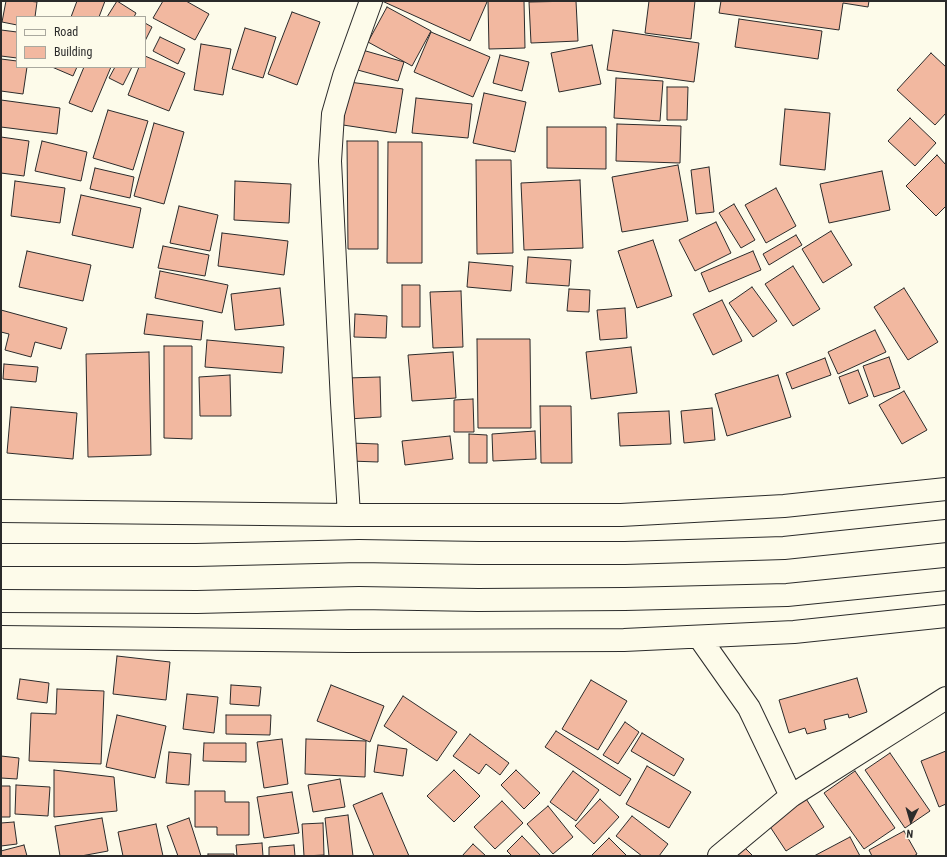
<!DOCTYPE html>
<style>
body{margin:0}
#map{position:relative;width:947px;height:857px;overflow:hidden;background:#fdfbea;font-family:"Roboto Condensed",sans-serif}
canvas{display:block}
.frame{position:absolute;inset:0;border:2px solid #2b2b2b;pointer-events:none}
.legend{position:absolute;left:16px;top:16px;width:130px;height:52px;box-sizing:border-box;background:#fdfbea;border:1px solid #a9a89e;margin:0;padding:5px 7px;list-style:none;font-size:12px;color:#2b2b2b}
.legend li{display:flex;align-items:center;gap:8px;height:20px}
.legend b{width:20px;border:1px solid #a9a89e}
.north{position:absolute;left:891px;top:801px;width:40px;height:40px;-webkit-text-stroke:3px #fdfbea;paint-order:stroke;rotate:185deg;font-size:11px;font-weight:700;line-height:16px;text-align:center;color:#2b2b2b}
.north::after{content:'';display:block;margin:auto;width:14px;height:18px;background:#2b2b2b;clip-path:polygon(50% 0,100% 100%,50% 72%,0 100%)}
</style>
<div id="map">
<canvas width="947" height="857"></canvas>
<div class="frame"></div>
<ul class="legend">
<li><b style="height:5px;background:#fdfbea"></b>Road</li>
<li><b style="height:11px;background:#f2b8a0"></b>Building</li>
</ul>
<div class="north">N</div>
</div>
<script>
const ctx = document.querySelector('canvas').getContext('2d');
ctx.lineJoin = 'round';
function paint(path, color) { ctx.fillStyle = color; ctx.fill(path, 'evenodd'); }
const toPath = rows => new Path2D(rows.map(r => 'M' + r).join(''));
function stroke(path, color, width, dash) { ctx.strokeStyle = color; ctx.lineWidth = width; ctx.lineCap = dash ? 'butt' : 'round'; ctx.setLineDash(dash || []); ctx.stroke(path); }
const building = toPath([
 [6,1,28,1,37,2,35,17,17,17,17,25,2,22,6,1],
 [77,1,105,1,99,17,71,17,77,1],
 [117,1,136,13,134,17,107,17,117,1],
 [163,1,186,1,209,14,195,40,153,18,163,1],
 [382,1,484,1,487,2,470,41,382,1],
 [488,1,524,1,525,48,489,49,488,1],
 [576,1,578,41,531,43,529,2,576,1],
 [649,1,695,1,691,39,645,33,649,1],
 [721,1,869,1,868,7,843,3,839,30,719,13,721,1],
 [387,7,431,31,412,66,368,42,387,7],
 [292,12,320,22,297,85,268,74,292,12],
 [739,19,822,31,818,59,735,47,739,19],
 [145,23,152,27,145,41,145,23],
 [245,28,276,37,263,78,232,69,245,28],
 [1,30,17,32,17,58,1,56,1,30],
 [613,30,699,43,694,82,607,70,613,30],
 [431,32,490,57,473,97,414,72,431,32],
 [160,37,185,49,178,64,153,51,160,37],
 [201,44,231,49,223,95,194,90,201,44],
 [592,45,601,84,559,92,551,53,592,45],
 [359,49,404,62,398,81,354,69,359,49],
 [931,53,946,67,946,113,935,125,897,90,931,53],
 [500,55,529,62,522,91,493,83,500,55],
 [145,56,185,73,169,111,128,95,139,67,145,67,145,56],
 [1,59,17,61,17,67,27,67,23,94,1,91,1,59],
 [52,67,77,67,73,76,52,67],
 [84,67,111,67,92,112,69,103,84,67],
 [115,67,132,67,123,85,109,78,115,67],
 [616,78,663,81,660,121,614,118,616,78],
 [349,82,403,89,396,133,343,125,349,82],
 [667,87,688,87,687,120,667,120,667,87],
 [484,93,526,102,515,152,473,143,484,93],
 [416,98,472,104,468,138,412,133,416,98],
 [1,100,60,108,57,134,1,127,1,100],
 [785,109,830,113,825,170,780,165,785,109],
 [108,110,148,121,133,170,93,158,108,110],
 [910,118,936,143,915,166,888,141,910,118],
 [154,123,184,132,164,204,134,196,154,123],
 [617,124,681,126,680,163,616,161,617,124],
 [547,127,606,127,606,169,547,168,547,127],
 [1,137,29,141,24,176,1,173,1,137],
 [42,141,87,152,81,181,35,171,42,141],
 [347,141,378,141,378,249,348,249,347,141],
 [388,142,422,142,422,263,387,263,388,142],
 [937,155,946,165,946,206,936,216,906,186,937,155],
 [476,160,511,160,513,253,477,254,476,160],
 [678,165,688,221,622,232,612,177,678,165],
 [709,167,714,212,696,214,691,170,709,167],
 [95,168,134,177,130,198,90,189,95,168],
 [882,171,890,210,829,223,820,184,882,171],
 [580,180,583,248,524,250,521,183,580,180],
 [15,181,65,188,60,223,11,216,15,181],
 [235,181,291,184,289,223,234,220,235,181],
 [776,188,796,226,766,243,745,205,776,188],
 [81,195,141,208,133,248,72,235,81,195],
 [734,204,755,240,741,248,719,213,734,204],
 [179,206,218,215,210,251,170,243,179,206],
 [716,222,731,253,695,271,679,240,716,222],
 [831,231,852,265,823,283,802,249,831,231],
 [222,233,288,241,284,275,218,266,222,233],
 [796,235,802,245,769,265,763,254,796,235],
 [653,240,672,296,637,308,618,251,653,240],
 [163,246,209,255,205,276,158,268,163,246],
 [27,251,91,265,83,301,19,287,27,251],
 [753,251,761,270,709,292,701,273,753,251],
 [528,257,571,260,569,286,526,283,528,257],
 [469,262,513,266,511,291,467,287,469,262],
 [793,266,820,309,793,326,765,284,793,266],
 [160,271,228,285,222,313,155,298,160,271],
 [402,285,420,285,420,327,402,327,402,285],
 [752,287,777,321,753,337,729,303,752,287],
 [280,288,284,325,235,330,231,294,280,288],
 [904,288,938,342,908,360,874,307,904,288],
 [569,289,590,290,589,312,567,311,569,289],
 [461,291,463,347,433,348,430,292,461,291],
 [722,300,742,341,713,355,693,314,722,300],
 [625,308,627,338,600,340,597,310,625,308],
 [1,310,67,328,61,349,35,342,31,357,5,350,9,334,1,332,1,310],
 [147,314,203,321,201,340,144,334,147,314],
 [355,314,387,316,386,338,354,337,355,314],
 [875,330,886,352,838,374,828,352,875,330],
 [477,339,530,339,531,428,478,428,477,339],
 [207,340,284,347,282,373,205,367,207,340],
 [164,346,192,346,192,439,164,438,164,346],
 [631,347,637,393,591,399,586,352,631,347],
 [149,352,151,455,88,457,86,354,149,352],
 [453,352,456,398,412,401,408,355,453,352],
 [889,357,900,388,874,397,863,366,889,357],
 [825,358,831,375,792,389,786,373,825,358],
 [4,364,38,367,36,382,3,379,4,364],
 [858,370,868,396,849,404,839,377,858,370],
 [230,375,231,416,200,416,199,377,230,375],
 [778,375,791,417,727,436,715,394,778,375],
 [380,377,381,417,348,419,347,378,380,377],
 [904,391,927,430,902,444,879,405,904,391],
 [473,399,474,432,454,432,454,400,473,399],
 [540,406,571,406,572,463,541,463,540,406],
 [11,407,77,413,73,459,7,453,11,407],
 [712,408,715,440,684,443,681,411,712,408],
 [669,411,671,444,620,446,618,413,669,411],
 [535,431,536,459,493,461,492,434,535,431],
 [469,434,487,435,487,463,469,463,469,434],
 [450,436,453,459,405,465,402,441,450,436],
 [350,443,378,444,378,462,350,461,350,443],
 [117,656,170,662,166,700,113,694,117,656],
 [857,678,867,712,849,718,848,714,824,720,826,729,807,734,805,728,789,733,779,700,857,678],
 [20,679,49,683,47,703,17,699,20,679],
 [591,680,627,701,598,750,562,729,591,680],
 [231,685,261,687,259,706,230,704,231,685],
 [331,685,384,706,370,742,317,721,331,685],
 [57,689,104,691,101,764,29,761,31,713,56,714,57,689],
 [187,694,218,697,214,733,183,729,187,694],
 [403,696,457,732,437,761,384,726,403,696],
 [117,715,166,726,155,778,106,767,117,715],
 [226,715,271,715,270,735,226,734,226,715],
 [625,722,639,732,618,764,603,755,625,722],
 [556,731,631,779,620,796,545,747,556,731],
 [642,733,684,759,674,776,631,751,642,733],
 [470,734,509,763,500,775,486,764,479,774,453,756,470,734],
 [282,739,288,784,264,788,257,742,282,739],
 [306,739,366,741,365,777,305,774,306,739],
 [204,743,246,743,246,762,203,761,204,743],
 [378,745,407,749,403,776,374,772,378,745],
 [946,751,946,804,939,807,921,761,946,751],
 [169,752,191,754,189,785,166,783,169,752],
 [890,753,930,811,905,828,865,770,890,753],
 [1,756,19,758,17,779,1,778,1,756],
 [647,766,691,792,669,828,626,804,647,766],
 [54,770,114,777,117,811,54,817,54,770],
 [454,770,480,796,454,822,427,796,454,770],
 [516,770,540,793,524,809,501,785,516,770],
 [573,771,599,790,576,821,550,802,573,771],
 [855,771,895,828,864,849,824,793,855,771],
 [340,779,345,807,313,812,308,785,340,779],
 [16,785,50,787,48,816,15,814,16,785],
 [1,786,10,786,10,817,1,817,1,786],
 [195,791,225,791,225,802,249,802,249,835,217,835,217,827,195,827,195,791],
 [292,792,299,833,264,838,257,797,292,792],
 [382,793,409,856,374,856,353,805,382,793],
 [803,794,824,827,786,851,765,819,803,794],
 [600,799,619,817,594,844,575,826,600,799],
 [502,801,523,823,495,849,474,827,502,801],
 [548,806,573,837,553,854,527,824,548,806],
 [348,815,353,856,329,856,325,818,348,815],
 [632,816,668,844,659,856,642,856,616,836,632,816],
 [102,818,108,851,81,856,60,856,55,826,102,818],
 [189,818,201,856,178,856,167,826,189,818],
 [14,822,17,844,1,846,1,823,14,822],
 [323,823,324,855,304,856,302,824,323,823],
 [156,824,163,856,123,856,118,832,156,824],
 [904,831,917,854,914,856,872,856,869,850,904,831],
 [522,836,541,856,512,856,507,851,522,836],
 [850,837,860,856,814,856,850,837],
 [609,838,627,856,591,856,609,838],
 [262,843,263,856,237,856,236,845,262,843],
 [473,844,486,856,462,856,473,844],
 [24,845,27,856,1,856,1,851,24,845],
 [294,845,295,856,269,856,269,847,294,845],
 [743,846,753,856,733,856,743,846],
 [208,854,234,854,234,856,208,856,208,854]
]);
paint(building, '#f2b8a0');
stroke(building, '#2b2b2b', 1);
const minor = toPath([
 [1,511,349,515,621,515,784,506,946,489],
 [349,515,342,402,330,161,333,114,344,76,371,1],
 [1,637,349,641,624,640,794,632,946,616],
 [699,637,749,708,791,796],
 [719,856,791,796,946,698]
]);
const highway = toPath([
 [1,555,196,555,359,551,479,553,625,553,784,548,946,531],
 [1,601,197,602,359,598,478,600,625,599,787,595,946,579]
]);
stroke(minor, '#2b2b2b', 24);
stroke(highway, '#2b2b2b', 24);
stroke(minor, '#fdfbea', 22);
stroke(highway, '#fdfbea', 22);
</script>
